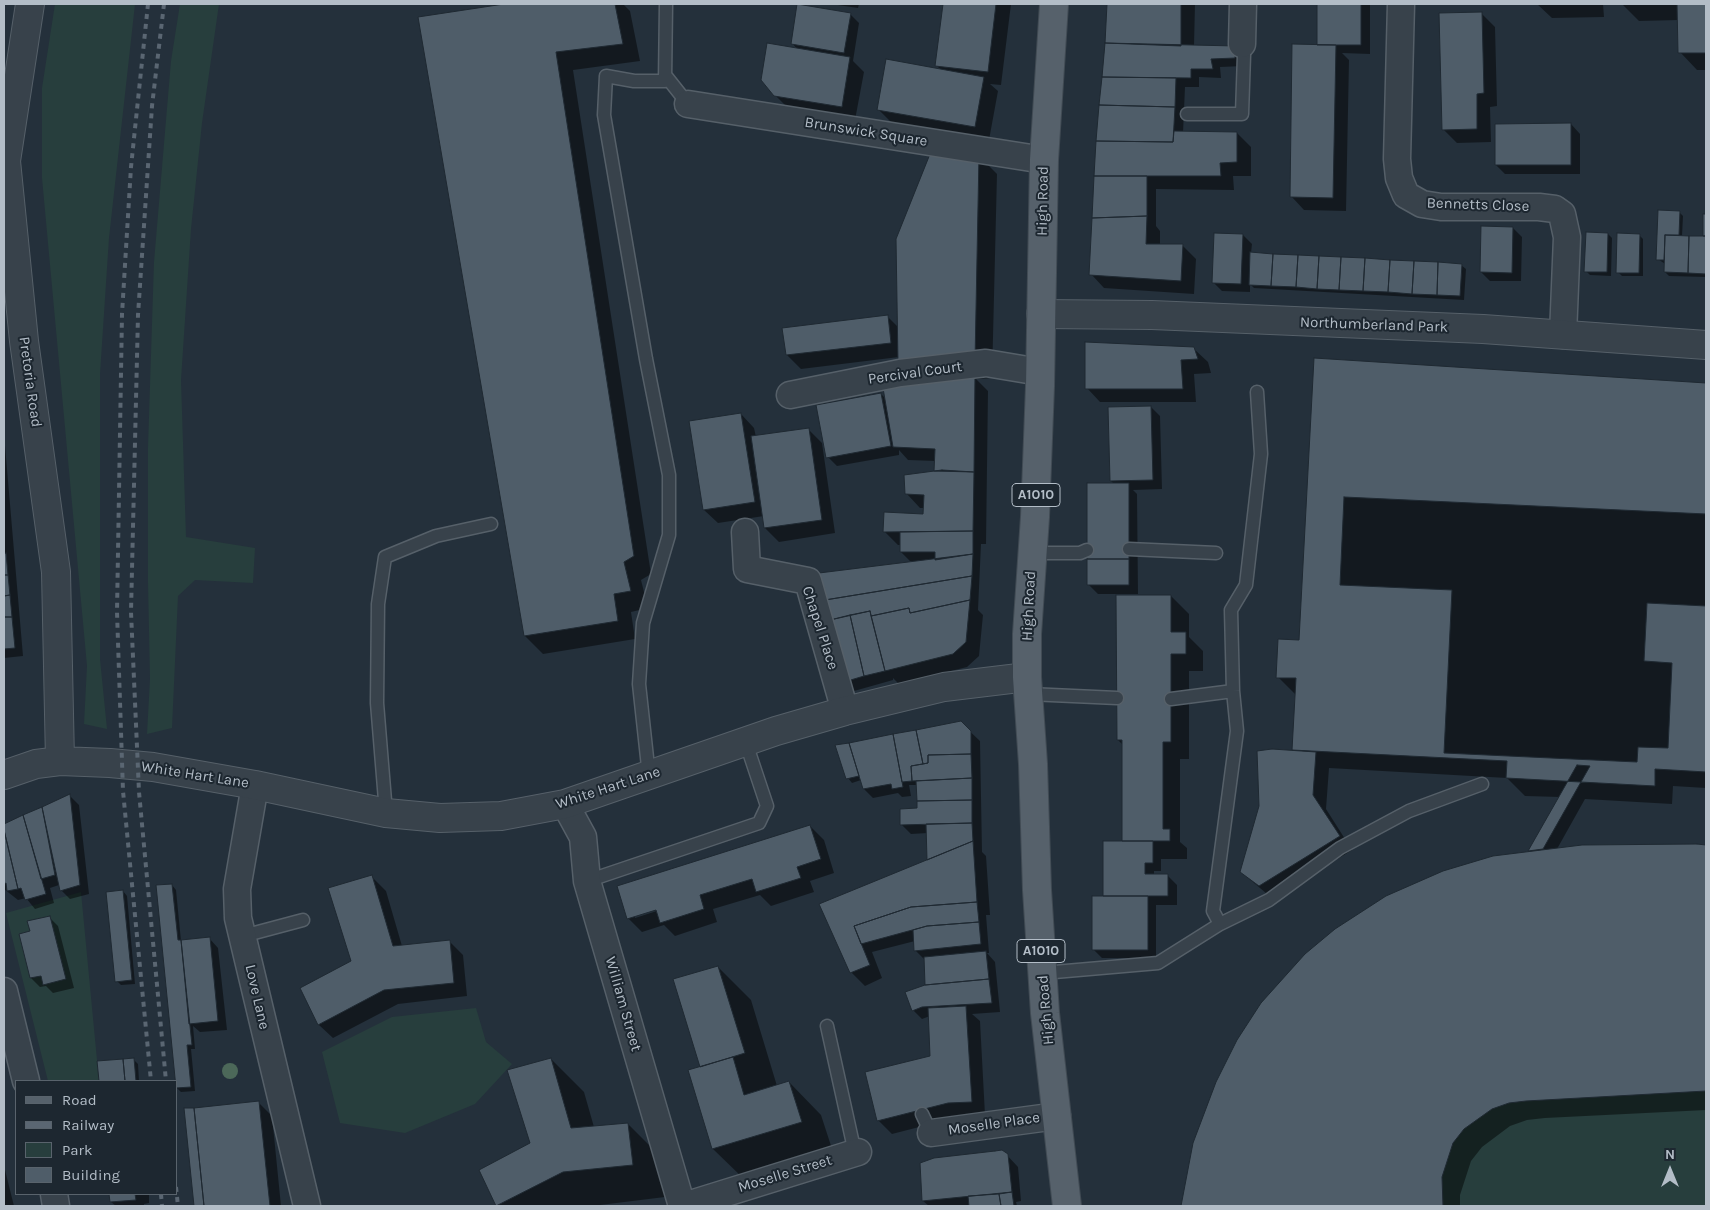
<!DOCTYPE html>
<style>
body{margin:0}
#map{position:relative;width:1710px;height:1210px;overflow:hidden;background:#24303b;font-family:Karla,sans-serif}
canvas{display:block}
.frame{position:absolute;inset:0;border:5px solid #b3bdc7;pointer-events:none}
.legend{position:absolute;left:15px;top:1080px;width:162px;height:115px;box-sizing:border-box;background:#1d2730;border:1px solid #59636c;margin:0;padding:6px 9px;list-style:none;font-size:15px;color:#b3bdc7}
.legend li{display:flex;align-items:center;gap:10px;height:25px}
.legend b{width:25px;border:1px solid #59636c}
.north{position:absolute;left:1645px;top:1145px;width:50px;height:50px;-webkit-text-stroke:4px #1d2730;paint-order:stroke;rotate:0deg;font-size:14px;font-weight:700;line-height:20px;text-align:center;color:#b3bdc7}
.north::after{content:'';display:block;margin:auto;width:18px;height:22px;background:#b3bdc7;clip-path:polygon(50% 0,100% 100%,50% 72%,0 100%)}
</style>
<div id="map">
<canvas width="1710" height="1210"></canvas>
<div class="frame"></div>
<ul class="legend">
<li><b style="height:6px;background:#56616b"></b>Road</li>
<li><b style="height:6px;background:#5a6672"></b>Railway</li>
<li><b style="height:14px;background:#273e3d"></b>Park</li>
<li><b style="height:14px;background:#4f5d69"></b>Building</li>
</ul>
<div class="north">N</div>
</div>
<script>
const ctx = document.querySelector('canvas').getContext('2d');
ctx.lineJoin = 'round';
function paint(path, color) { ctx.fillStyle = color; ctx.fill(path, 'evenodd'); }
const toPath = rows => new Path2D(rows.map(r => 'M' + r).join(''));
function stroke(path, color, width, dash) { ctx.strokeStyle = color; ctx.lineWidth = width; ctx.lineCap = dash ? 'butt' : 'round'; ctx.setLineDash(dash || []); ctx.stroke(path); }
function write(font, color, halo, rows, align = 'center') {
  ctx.font = font + ' Karla,sans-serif'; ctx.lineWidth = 4; ctx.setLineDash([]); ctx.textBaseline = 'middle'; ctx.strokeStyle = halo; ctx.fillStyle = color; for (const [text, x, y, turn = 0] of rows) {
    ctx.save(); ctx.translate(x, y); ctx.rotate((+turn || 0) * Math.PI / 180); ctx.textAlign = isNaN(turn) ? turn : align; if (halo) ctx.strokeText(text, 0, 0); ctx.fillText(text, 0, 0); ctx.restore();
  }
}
paint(toPath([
 [55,4,135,4,109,238,100,374,100,659,107,729,84,724,87,666,42,178,42,88],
 [180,4,219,4,202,123,191,229,181,380,186,537,255,548,253,583,195,580,178,596,172,728,147,734,150,679,148,583,148,448,154,262,171,61],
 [1650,844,1706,845,1706,1206,1181,1206,1193,1143,1237,1040,1261,1003,1305,954,1335,929,1386,896,1443,871,1493,856,1582,845],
 [81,892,99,1081,48,1081,6,913],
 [476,1008,486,1042,512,1064,475,1104,405,1133,340,1123,322,1052,392,1017]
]), '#273e3d');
paint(toPath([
 [512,4,623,4,630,11,640,61,573,70,651,574,641,580,648,608,631,612,635,639,543,654,525,636,419,18],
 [831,4,859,4,858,8],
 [944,4,1011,4,1001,85,990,84,998,91,989,140,892,123,878,109,941,70,937,66],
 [1108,4,1195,4,1194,46,1235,47,1244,66,1220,67,1221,78,1199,77,1199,87,1185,87,1183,133,1237,133,1251,147,1251,176,1233,176,1234,190,1156,189,1156,226,1160,231,1160,245,1182,245,1196,259,1194,294,1104,288,1091,274,1097,141],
 [1318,4,1370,4,1370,54,1342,53,1349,60,1346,211,1304,210,1291,196,1320,46,1318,44],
 [1537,4,1603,4,1604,17,1552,18],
 [1622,4,1706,4,1706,70,1697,70,1680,52,1679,20,1639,21],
 [850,14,859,23,853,61,864,72,855,120,789,109,775,95,798,50,792,43],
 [1482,14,1495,27,1497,106,1490,107,1491,142,1457,143,1443,129],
 [1571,124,1580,134,1580,174,1505,174,1496,165],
 [979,156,997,174,992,378,976,379,988,391,986,544,981,544,978,610,983,615,979,656,967,667,899,684,893,678,893,680,854,691,845,682,917,561,910,561,901,552,901,545,898,545,884,531,924,516,924,508,920,508,907,494,935,472,936,461,908,460,899,450,899,455,837,466,828,457,881,394,886,399,919,383,899,357,801,369,787,355,887,316,899,328],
 [1659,211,1679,212,1683,216,1682,236,1704,237,1704,215,1706,215,1706,277,1669,276,1665,272,1665,264,1658,259],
 [1513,228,1522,237,1521,281,1490,281,1481,272],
 [1608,234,1612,238,1611,276,1590,275,1586,271],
 [1243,235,1252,244,1251,253,1461,265,1466,269,1464,300,1254,288,1250,284,1250,292,1222,291,1213,282],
 [1639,235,1643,239,1643,276,1622,276,1618,272],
 [1194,349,1208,362,1211,373,1194,374,1196,402,1100,402,1087,388],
 [1315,359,1706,384,1706,788,1673,786,1672,804,1585,799,1557,849,1706,847,1706,1110,1545,1118,1527,1120,1510,1126,1482,1147,1471,1161,1460,1195,1460,1206,1183,1206,1195,1144,1531,852,1560,797,1525,796,1507,778,1329,768,1326,809,1352,850,1273,899,1241,872,1296,752,1294,750,1296,695,1278,677,1300,641],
 [1151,407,1160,416,1162,489,1133,490,1137,494,1138,594,1098,594,1089,585,1115,485,1111,481],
 [741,414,754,428,756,437,808,429,822,443,835,533,779,542,765,528,764,516,718,523,704,510],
 [4,434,23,656,4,658],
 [1171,596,1189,614,1189,637,1203,651,1203,671,1189,671,1189,759,1180,759,1180,842,1187,848,1187,859,1161,859,1161,871,1154,871,1154,876,1168,876,1177,885,1177,905,1156,905,1156,958,1102,958,1093,949,1105,898,1123,843,1123,745,1118,740],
 [961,723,980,741,982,852,986,856,990,915,986,915,989,953,987,953,995,962,1000,1012,972,1014,980,1021,985,1115,962,1116,892,1134,878,1120,932,1057,930,1016,922,1019,913,1010,927,986,925,960,915,950,915,941,872,952,882,978,865,986,851,972,820,904,928,861,928,833,911,834,902,825,918,809,918,785,909,785,911,796,902,797,898,793,873,798,864,789,861,780,852,783,848,778,837,746],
 [70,796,79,805,89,894,70,899,61,890,59,885,50,888,54,903,35,909,26,898,18,900,4,889,4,825],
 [810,826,824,840,834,873,810,881,814,892,771,906,760,895,713,909,717,922,675,936,664,925,642,932,628,918],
 [662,907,663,909,635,918,635,915],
 [372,877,386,891,402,946,449,941,463,955,467,996,398,1004,333,1038,319,1025,301,989,353,962],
 [172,885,176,890,181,941,209,938,218,948,227,1030,200,1032,193,1026,195,1049,191,1049,195,1091,181,1092,176,1087],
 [123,891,127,896,135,984,121,985,117,981],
 [49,917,58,926,74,988,53,993,46,986,40,987,31,978,31,932],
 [718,967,751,1000,777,1086,789,1082,821,1115,834,1155,746,1181,713,1149,701,1068],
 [133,1059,138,1064,139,1081,100,1081,98,1063],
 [551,1059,584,1092,594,1127,628,1124,661,1157,665,1197,592,1206,498,1206,480,1171,531,1144],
 [258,1102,272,1116,281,1206,195,1206,185,1109],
 [1005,1153,1018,1167,1021,1201,1016,1202,1017,1206,929,1206,923,1201],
 [4,1166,14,1206,4,1206],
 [111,1194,149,1194,149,1203,144,1204,144,1206,116,1206,111,1202]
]), '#0007');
const building = toPath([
 [504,4,615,4,623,44,556,52,634,556,624,562,631,591,614,594,618,621,524,636,418,17,504,4],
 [797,4,851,13,844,53,791,44,797,4],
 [943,4,996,4,988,72,935,66,943,4],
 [1107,4,1181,4,1181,46,1105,43,1107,4],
 [1317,4,1361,4,1361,45,1317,45,1317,4],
 [1677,4,1706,4,1706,53,1678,53,1677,4],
 [1482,12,1484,93,1477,94,1477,129,1442,130,1439,13,1482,12],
 [767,43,850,57,842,107,774,96,761,80,767,43],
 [1105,43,1236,46,1235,58,1211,59,1213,69,1191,69,1191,78,1102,77,1105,43],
 [1292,44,1336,45,1333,198,1290,197,1292,44],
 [886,59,984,77,975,127,877,110,886,59],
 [1102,77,1176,78,1175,107,1099,105,1102,77],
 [1099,105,1175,107,1173,142,1096,141,1099,105],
 [1571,123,1571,165,1495,165,1495,124,1571,123],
 [1174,131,1237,132,1237,162,1220,163,1221,176,1094,176,1096,141,1173,142,1174,131],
 [930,154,979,155,975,361,898,364,896,239,930,154],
 [1094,176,1147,176,1147,216,1092,218,1094,176],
 [1658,210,1680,211,1679,235,1665,235,1664,260,1656,260,1658,210],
 [1703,214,1706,214,1706,236,1703,236,1703,214],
 [1147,216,1146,244,1183,244,1181,281,1089,275,1092,218,1147,216],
 [1481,226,1513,227,1512,273,1480,272,1481,226],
 [1586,232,1608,233,1607,272,1584,272,1586,232],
 [1214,233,1243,234,1241,284,1212,283,1214,233],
 [1617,233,1640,234,1639,273,1616,273,1617,233],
 [1665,235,1689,236,1688,273,1664,272,1665,235],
 [1689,236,1706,236,1706,274,1688,273,1689,236],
 [1250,252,1273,254,1271,286,1249,285,1250,252],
 [1273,254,1298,255,1296,287,1271,286,1273,254],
 [1298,255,1319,256,1317,289,1296,287,1298,255],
 [1319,256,1341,257,1339,290,1317,289,1319,256],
 [1341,257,1365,258,1363,291,1339,290,1341,257],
 [1365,258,1390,260,1388,292,1363,291,1365,258],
 [1390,260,1414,261,1412,294,1388,292,1390,260],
 [1414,261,1438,262,1437,295,1412,294,1414,261],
 [1438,262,1462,264,1460,296,1437,295,1438,262],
 [888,315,891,343,786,355,782,328,888,315],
 [1085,342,1194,347,1198,359,1181,360,1183,389,1085,389,1085,342],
 [1314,358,1706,383,1706,772,1655,769,1655,786,1506,778,1507,761,1292,750,1296,678,1276,678,1278,639,1299,640,1314,358],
 [975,376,974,472,934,471,935,449,893,447,883,388,975,376],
 [881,393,891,446,826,458,816,405,881,393],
 [1151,406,1153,480,1110,481,1108,407,1151,406],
 [741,413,755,502,703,510,689,421,741,413],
 [809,428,822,520,764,528,751,436,809,428],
 [942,470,974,472,973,531,883,532,884,512,923,514,924,495,905,494,904,475,942,470],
 [1087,483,1129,483,1129,559,1087,559,1087,483],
 [1344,497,1706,514,1706,606,1647,603,1644,661,1672,663,1668,748,1638,747,1637,762,1444,753,1452,590,1340,585,1344,497],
 [973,531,973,554,935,560,935,552,900,552,900,532,973,531],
 [6,553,8,575,4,575,4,554,6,553],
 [973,554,972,576,825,600,819,573,973,554],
 [1087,559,1129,559,1129,585,1087,585,1087,559],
 [4,575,8,575,10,595,4,596,4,575],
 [972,576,970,600,910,613,909,608,871,616,870,611,830,620,825,600,972,576],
 [10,595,12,617,4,617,4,596,10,595],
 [1116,595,1171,595,1171,632,1186,632,1186,654,1171,654,1171,742,1163,742,1163,829,1170,829,1170,841,1122,841,1122,740,1117,740,1116,595],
 [970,600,966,642,953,654,885,671,871,616,909,608,910,613,970,600],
 [870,611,885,671,864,676,850,615,870,611],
 [850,615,864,676,844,682,830,620,850,615],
 [4,617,12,617,15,648,4,649,4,617],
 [961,721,971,731,971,754,928,755,928,763,923,764,916,730,961,721],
 [916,730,923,764,911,766,912,781,902,782,893,734,916,730],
 [893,734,903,787,892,789,891,784,863,789,849,743,893,734],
 [849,743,859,776,846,779,835,745,849,743],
 [1272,749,1316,752,1313,795,1340,836,1259,886,1240,872,1259,806,1257,751,1272,749],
 [971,754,972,778,912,781,911,766,928,763,928,755,971,754],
 [1577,765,1590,766,1543,849,1528,851,1577,765],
 [972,778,972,800,917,801,916,781,972,778],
 [70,794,80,885,60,891,42,807,70,794],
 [972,800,972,823,900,825,900,809,917,808,917,801,972,800],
 [42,807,55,875,41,879,23,815,42,807],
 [23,815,46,894,25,900,21,888,18,889,4,830,4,824,23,815],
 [972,823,973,841,927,860,926,824,972,823],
 [810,825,821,859,797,867,801,878,756,892,752,879,700,895,704,909,660,923,656,910,627,919,617,886,810,825],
 [4,830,18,889,7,891,6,883,4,884,4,830],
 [973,841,977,902,911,907,854,926,870,965,850,973,819,904,973,841],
 [1103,841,1153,841,1153,863,1145,863,1145,874,1168,874,1168,896,1103,896,1103,841],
 [1697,844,1706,845,1706,1091,1526,1101,1509,1103,1492,1109,1464,1129,1453,1143,1442,1177,1443,1206,1181,1206,1193,1143,1216,1082,1237,1040,1261,1003,1305,954,1335,929,1386,896,1443,871,1493,856,1582,845,1697,844],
 [372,875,393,946,450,940,454,983,384,990,318,1025,300,988,351,961,328,888,372,875],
 [172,884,178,940,181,940,192,1045,187,1045,191,1087,176,1088,156,885,172,884],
 [123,890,132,980,115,982,106,892,123,890],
 [1092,896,1148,896,1148,950,1092,950,1092,896],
 [977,902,979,922,927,926,861,944,854,926,911,907,977,902],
 [50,916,66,979,43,985,41,976,30,978,19,934,30,931,27,921,50,916],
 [979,922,981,944,914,951,913,930,927,926,979,922],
 [210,937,218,1021,189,1024,181,940,210,937],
 [986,951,989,979,925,985,924,957,986,951],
 [718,966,745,1053,700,1067,673,979,718,966],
 [989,979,992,1003,922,1007,912,1011,905,992,925,985,989,979],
 [966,1006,972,1102,948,1103,877,1121,865,1072,930,1056,928,1008,966,1006],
 [733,1057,744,1095,789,1081,802,1122,712,1149,688,1070,733,1057],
 [134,1058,136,1081,125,1081,123,1059,134,1058],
 [551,1058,571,1128,628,1123,633,1165,563,1172,496,1206,479,1170,530,1143,507,1070,551,1058],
 [123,1059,125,1081,99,1081,97,1061,123,1059],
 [259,1101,270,1206,204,1206,194,1108,259,1101],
 [184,1108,194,1108,204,1206,194,1206,184,1108],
 [995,1151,1002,1150,1008,1154,1012,1192,922,1201,920,1163,934,1158,995,1151],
 [1012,1192,1014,1206,1001,1206,999,1194,1012,1192],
 [109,1194,135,1194,136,1200,110,1202,109,1194],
 [999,1194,1001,1206,969,1206,968,1196,999,1194]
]);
paint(building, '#4f5d69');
stroke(building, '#1f2932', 1);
const service = toPath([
 [665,75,688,104],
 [1187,114,1242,114,1244,55,1242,44],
 [1129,549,1216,553],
 [1033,553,1080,553,1087,550],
 [1029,694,1117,698],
 [1171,699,1233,691],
 [649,776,639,684,643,623,669,535,669,475,646,359,604,115,606,76,634,81,665,81,666,4],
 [386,813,377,703,378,604,385,557,436,536,491,524],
 [587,881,759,823,767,806,746,743],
 [1220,924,1213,911,1237,731,1233,691,1231,610,1246,585,1261,454,1257,392],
 [243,936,303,920],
 [1043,973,1158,963,1220,924,1269,900,1340,848,1409,811,1482,784],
 [827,1026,855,1153],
 [922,1114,931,1133]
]);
const minor = toPath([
 [1401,4,1397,159,1399,178,1406,195,1422,204,1441,207,1539,207,1555,209,1562,214,1567,237,1563,335],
 [1242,44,1243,4],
 [688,104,1044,160],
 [790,395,900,373,986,363,1040,372],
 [745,532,747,569,808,581,845,711],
 [255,785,237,889,238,918,307,1206],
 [565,804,583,837,587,881,682,1206],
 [4,991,26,1081],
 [931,1133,1057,1116],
 [54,1194,56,1206],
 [684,1206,858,1152]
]);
const tertiary = toPath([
 [30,4,6,161,24,341,56,572,60,761],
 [1041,314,1152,315,1483,329,1706,345],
 [4,775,36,764,60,761,110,763,153,767,255,785,386,813,440,818,501,816,565,804,776,731,845,711,944,687,1027,677]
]);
const primary = toPath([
 [1054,4,1044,160,1040,386,1035,517,1027,634,1027,677,1033,764,1037,890,1045,1013,1067,1206]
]);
stroke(service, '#566069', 15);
stroke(minor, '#566069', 29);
stroke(tertiary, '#566069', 30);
stroke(primary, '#414b54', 30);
stroke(service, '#38424b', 12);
stroke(minor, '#38424b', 26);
stroke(tertiary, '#38424b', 28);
stroke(primary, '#56616b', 28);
stroke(toPath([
 [148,4,131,167,122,314,117,612,123,791,151,1081],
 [164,4,152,106,138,315,131,612,139,792,166,1081],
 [176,1187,178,1206],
 [161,1194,162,1206]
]), '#5a6672', 4, [5, 5]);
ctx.fillStyle = '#4c6859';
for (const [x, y] of [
 [230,1071]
]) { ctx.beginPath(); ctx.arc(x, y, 8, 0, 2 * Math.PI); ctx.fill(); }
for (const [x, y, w] of [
 [1036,495,48],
 [1041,951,48]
]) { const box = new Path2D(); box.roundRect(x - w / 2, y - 11.5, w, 23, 4); ctx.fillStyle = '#1d2730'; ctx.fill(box); stroke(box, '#b3bdc7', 1); }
write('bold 14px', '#b3bdc7', null, [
 ["A1010",1036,495],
 ["A1010",1041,951]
]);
write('15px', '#b3bdc7', '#1d2730', [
 ["Brunswick Square",866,132,9],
 ["High Road",1043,201,-89],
 ["Bennetts Close",1478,205,2],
 ["Northumberland Park",1374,325,2],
 ["Percival Court",915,373,-8],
 ["Pretoria Road",30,382,82],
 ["High Road",1029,606,-87],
 ["Chapel Place",820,628,72],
 ["White Hart Lane",195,775,9],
 ["White Hart Lane",608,788,-18],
 ["Love Lane",257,997,77],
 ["William Street",623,1004,74],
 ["High Road",1046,1010,-95],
 ["Moselle Place",994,1124,-8],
 ["Moselle Street",785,1174,-17]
]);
</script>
